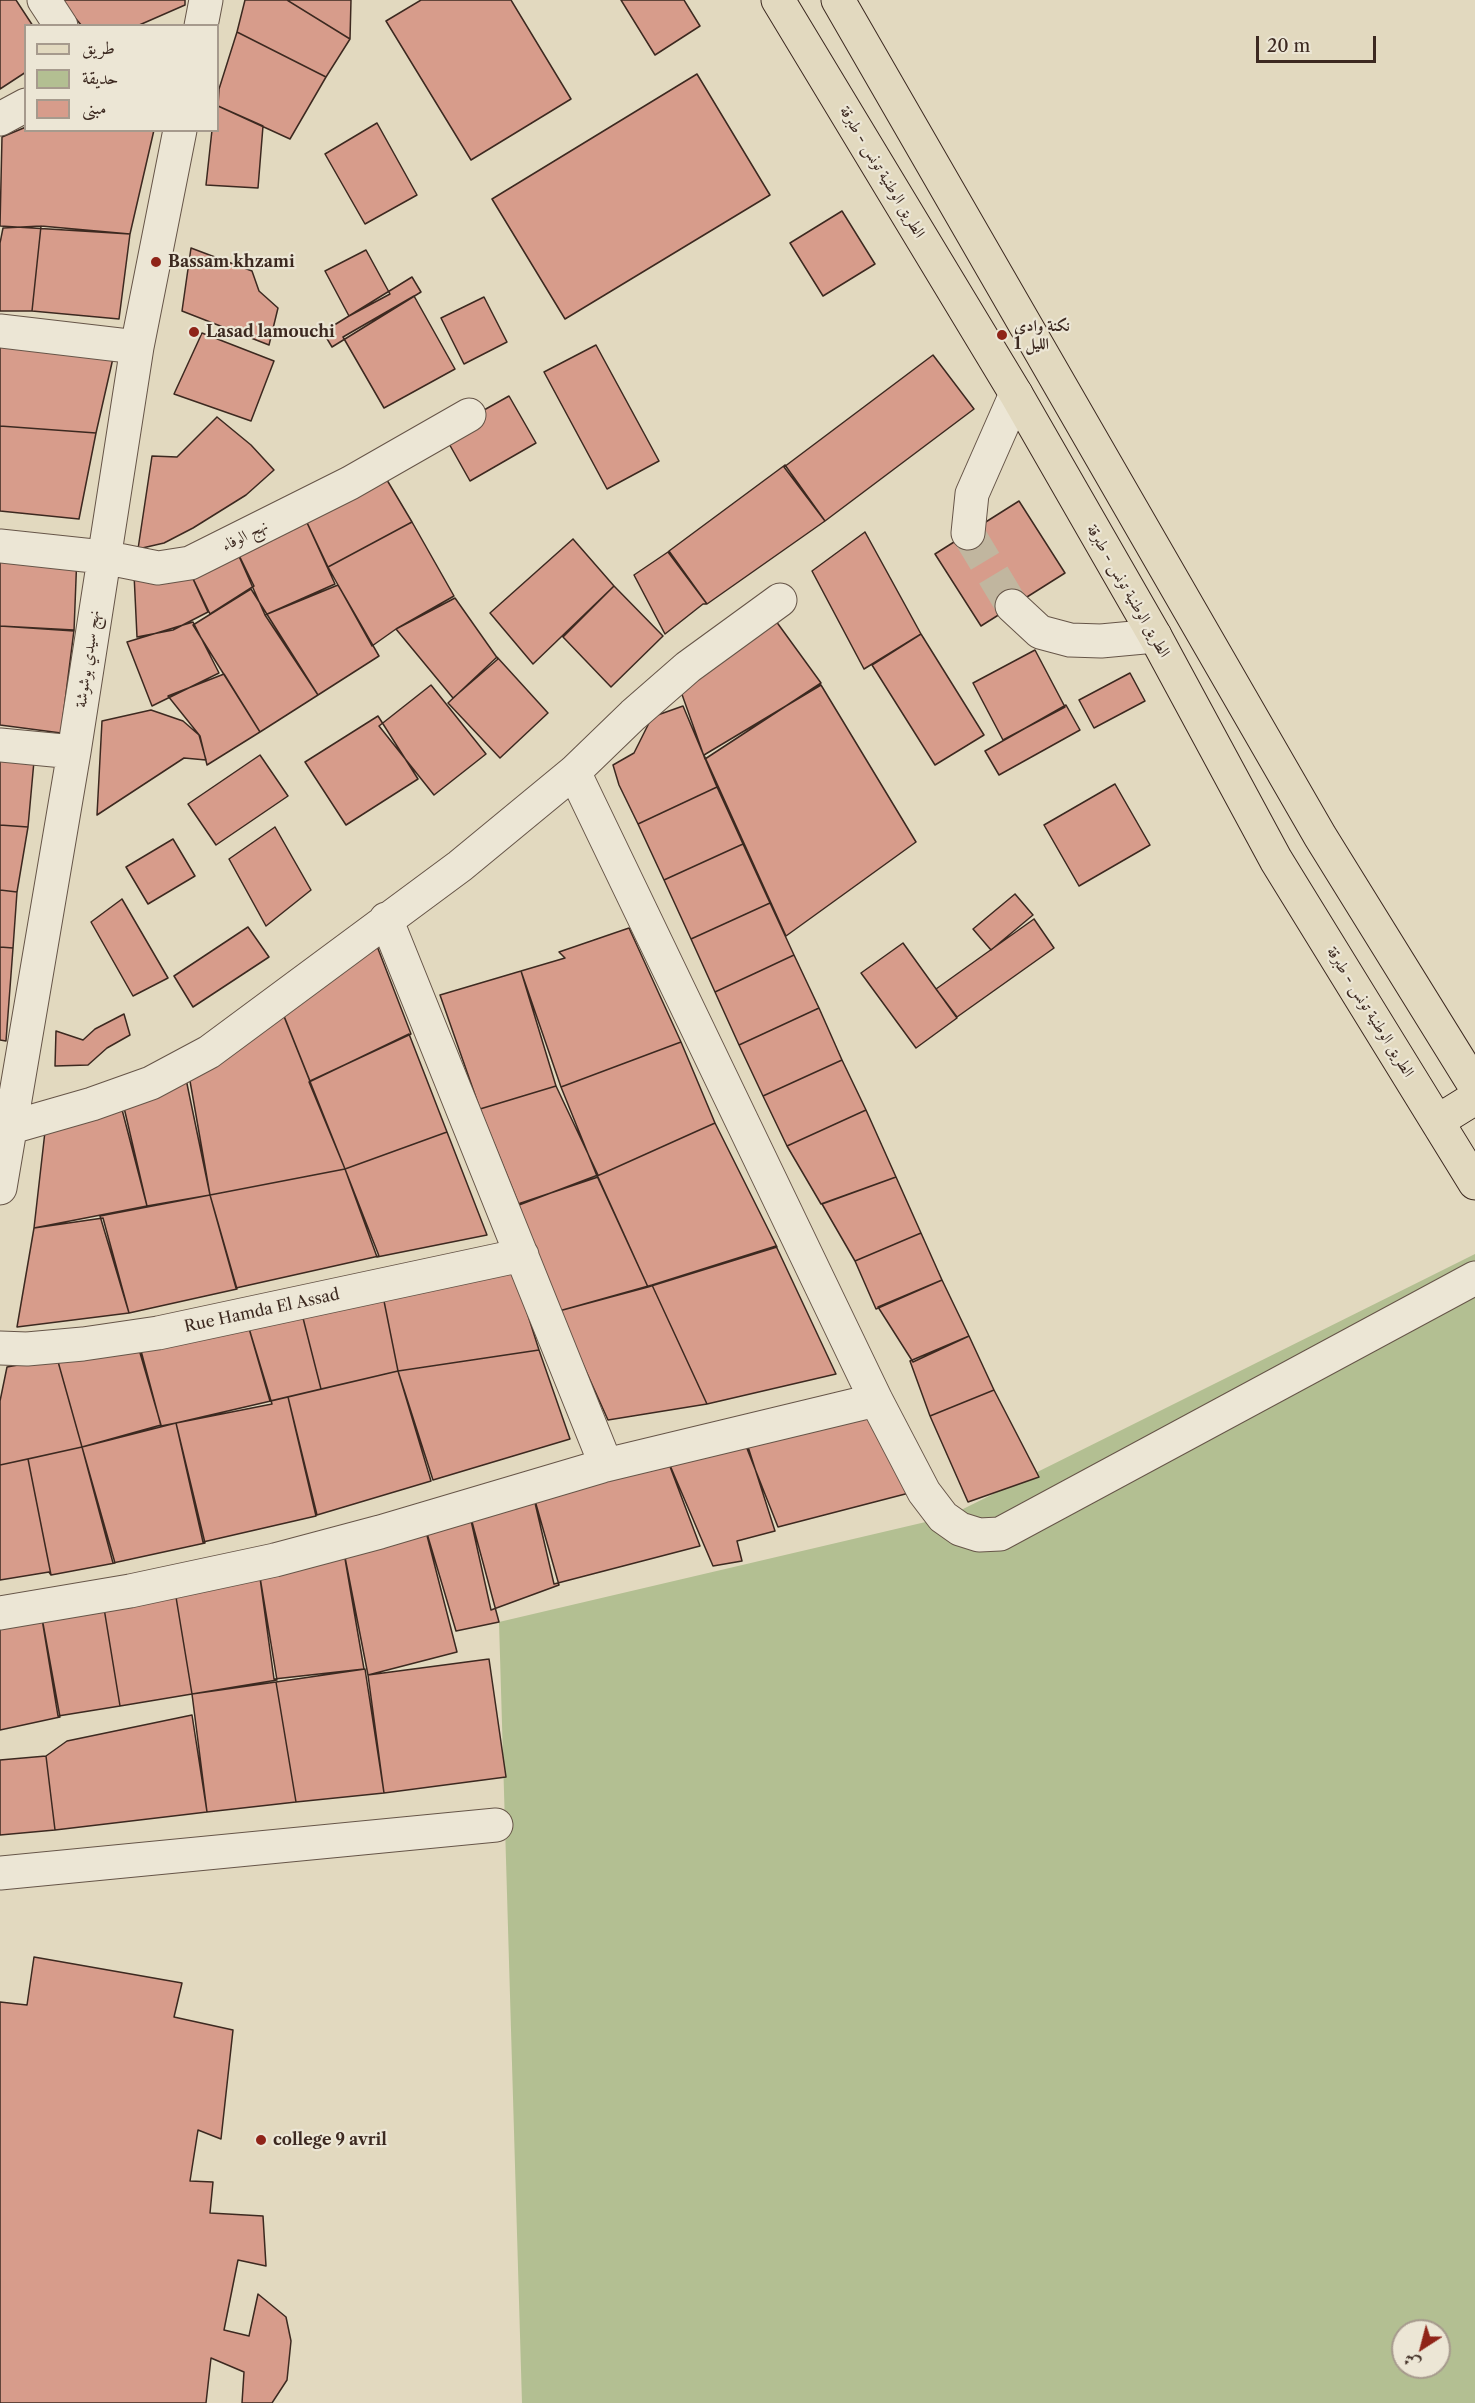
<!DOCTYPE html>
<meta charset="utf-8">
<style>
body{margin:0}
#map{position:relative;width:1475px;height:2403px;overflow:hidden;background:#e2d9bf;font-family:"Libre Caslon Text",Amiri,serif}
canvas{display:block}
.legend{position:absolute;left:24px;top:24px;width:195px;height:108px;box-sizing:border-box;background:#ece6d5;border:2px solid #a69a8d;margin:0;padding:8px 10px;list-style:none;font-size:18px;color:#3c2920}
.legend li{display:flex;align-items:center;gap:12px;height:30px}
.legend b{width:30px;border:2px solid #a69a8d}
.north{position:absolute;left:1391px;top:2319px;width:60px;height:60px;box-sizing:border-box;background:#ece6d5;border:2px solid #a69a8d;border-radius:50%;rotate:216deg;font-size:16px;font-weight:700;line-height:24px;text-align:center;color:#3c2920}
.north::after{content:'';display:block;margin:auto;width:21px;height:27px;background:#8f2418;clip-path:polygon(50% 0,100% 100%,50% 72%,0 100%)}
.scale{position:absolute;left:1256px;top:36px;width:120px;height:27px;box-sizing:border-box;border:3px solid #3c2920;border-top:0;padding-left:8px;font-size:18px;line-height:21px;white-space:nowrap;color:#3c2920;-webkit-text-stroke:4px #ece6d5;paint-order:stroke}
</style>
<div id="map">
<canvas width="1475" height="2403"></canvas>
<ul class="legend">
<li><b style="height:8px;background:#e2d9bf"></b>طريق</li>
<li><b style="height:16px;background:#b3bf92"></b>حديقة</li>
<li><b style="height:16px;background:#d79c8b"></b>مبنى</li>
</ul>
<div class="north">ش</div>
<div class="scale">20 m</div>
</div>
<script>
const ctx = document.querySelector('canvas').getContext('2d');
ctx.lineJoin = 'round';
function paint(path, color) { ctx.fillStyle = color; ctx.fill(path, 'evenodd'); }
const toPath = rows => new Path2D(rows.map(r => 'M' + r).join(''));
function stroke(path, color, width, dash) { ctx.strokeStyle = color; ctx.lineWidth = width; ctx.lineCap = dash ? 'butt' : 'round'; ctx.setLineDash(dash || []); ctx.stroke(path); }
function write(font, color, halo, rows, align = 'center') {
  ctx.font = font + ' "Libre Caslon Text",Amiri,serif'; ctx.lineWidth = 4.5; ctx.setLineDash([]); ctx.textBaseline = 'middle'; ctx.strokeStyle = halo; ctx.fillStyle = color; for (const [text, x, y, turn = 0] of rows) {
    ctx.save(); ctx.translate(x, y); ctx.rotate((+turn || 0) * Math.PI / 180); ctx.textAlign = isNaN(turn) ? turn : align; if (halo) ctx.strokeText(text, 0, 0); ctx.fillText(text, 0, 0); ctx.restore();
  }
}
paint(toPath([
 [1475,1254,1475,2403,522,2403,499,1622,947,1517],
 [1403,2331,1439,2331,1439,2367,1403,2367]
]), '#b3bf92');
const building = toPath([
 [0,0,16,0,33,26,26,26,26,72,0,89,0,0],
 [60,0,185,0,185,5,137,26,82,26,60,0],
 [245,0,287,0,350,39,326,77,237,32,245,0],
 [287,0,351,0,350,39,287,0],
 [421,0,511,0,571,99,471,160,386,21,421,0],
 [621,0,684,0,700,26,655,55,621,0],
 [237,32,326,77,290,139,218,106,219,89,237,32],
 [697,74,770,195,565,319,492,199,697,74],
 [218,106,263,126,258,188,206,185,212,130,218,130,218,106],
 [377,123,417,195,365,224,325,154,377,123],
 [26,127,26,130,154,130,130,234,0,226,2,137,26,127],
 [842,211,875,264,823,296,790,243,842,211],
 [41,226,130,234,119,319,32,311,41,226],
 [41,226,32,311,0,311,0,243,3,228,41,226],
 [191,248,252,271,259,291,278,308,269,345,182,311,191,248],
 [366,250,390,294,349,316,325,271,366,250],
 [412,277,421,292,332,347,323,332,412,277],
 [414,296,455,369,384,408,343,337,414,296],
 [484,297,507,342,464,364,441,318,484,297],
 [202,333,274,361,251,421,174,394,202,333],
 [0,337,116,345,96,433,0,426,0,337],
 [596,345,659,461,607,489,544,372,596,345],
 [933,355,974,409,825,521,784,467,933,355],
 [509,396,536,443,470,481,443,433,509,396],
 [217,417,251,445,274,470,246,495,193,528,164,543,138,549,152,456,177,457,217,417],
 [0,426,96,433,79,519,0,511,0,426],
 [785,465,825,521,707,604,669,551,785,465],
 [381,470,412,522,328,567,303,514,381,470],
 [1019,501,1065,573,981,626,935,554,1019,501],
 [303,514,335,584,265,615,234,545,303,514],
 [412,522,454,596,396,629,372,646,328,567,412,522],
 [865,532,921,634,864,669,812,571,865,532],
 [573,539,614,586,533,664,490,613,573,539],
 [0,541,77,554,74,631,0,626,0,541],
 [234,545,254,586,210,614,188,568,234,545],
 [668,552,707,604,703,604,665,634,634,575,668,552],
 [188,568,208,612,173,630,137,637,134,574,188,568],
 [338,585,379,656,318,695,265,615,338,585],
 [614,586,663,636,611,687,563,637,614,586],
 [251,589,318,695,260,732,193,625,251,589],
 [455,598,498,659,453,698,396,629,455,598],
 [765,606,821,683,705,759,674,672,765,606],
 [193,622,219,673,152,706,127,642,193,622],
 [0,626,74,630,61,733,0,725,0,626],
 [921,634,984,735,935,765,872,665,921,634],
 [1035,650,1065,707,1003,740,973,683,1035,650],
 [497,657,548,713,500,758,448,703,497,657],
 [1130,673,1145,701,1094,728,1079,700,1130,673],
 [224,674,260,732,207,765,200,736,168,696,224,674],
 [431,685,486,754,434,795,379,726,431,685],
 [821,685,916,842,786,936,704,755,821,685],
 [1066,705,1080,730,999,775,985,751,1066,705],
 [683,706,717,787,638,824,619,785,613,765,634,753,652,717,683,706],
 [151,710,183,721,199,735,206,760,184,758,97,815,102,721,151,710],
 [378,716,418,779,346,825,305,762,378,716],
 [0,746,35,750,28,827,0,825,0,746],
 [260,755,288,796,216,845,188,804,260,755],
 [1115,784,1150,845,1079,886,1044,825,1115,784],
 [717,787,743,844,664,880,638,824,717,787],
 [0,825,28,827,17,892,0,890,0,825],
 [275,827,311,890,266,926,229,859,275,827],
 [173,839,195,876,148,904,126,867,173,839],
 [743,844,770,903,691,939,664,880,743,844],
 [0,890,17,892,13,948,0,947,0,890],
 [1015,894,1033,915,991,950,973,929,1015,894],
 [122,899,168,978,133,996,91,922,122,899],
 [770,903,794,955,715,992,691,939,770,903],
 [1034,919,1054,948,957,1017,936,989,1034,919],
 [248,927,269,957,193,1007,174,976,248,927],
 [370,928,411,1034,310,1081,278,1001,370,928],
 [629,928,681,1042,561,1087,521,971,565,958,559,952,629,928],
 [903,943,957,1018,916,1048,861,973,903,943],
 [0,947,13,948,6,1041,0,1040,0,947],
 [794,955,819,1008,739,1045,715,992,794,955],
 [521,971,556,1086,480,1109,440,995,521,971],
 [279,1004,345,1169,210,1195,186,1079,279,1004],
 [819,1008,842,1060,763,1096,739,1045,819,1008],
 [124,1014,130,1035,107,1048,88,1065,55,1066,56,1031,83,1040,95,1029,124,1014],
 [409,1034,447,1132,345,1169,309,1082,409,1034],
 [681,1042,715,1123,597,1176,561,1087,681,1042],
 [842,1060,866,1110,787,1146,763,1096,842,1060],
 [190,1081,210,1195,147,1206,122,1099,190,1081],
 [556,1086,598,1175,519,1205,480,1109,556,1086],
 [119,1098,147,1206,34,1228,47,1114,119,1098],
 [866,1110,896,1177,821,1204,787,1146,866,1110],
 [715,1123,777,1247,648,1287,597,1176,715,1123],
 [447,1132,487,1235,377,1257,345,1169,447,1132],
 [345,1169,379,1256,236,1288,210,1195,345,1169],
 [598,1177,648,1287,559,1311,515,1205,598,1177],
 [896,1177,921,1233,855,1261,822,1204,896,1177],
 [210,1195,237,1289,129,1313,100,1216,210,1195],
 [103,1218,129,1313,17,1327,34,1228,103,1218],
 [921,1233,942,1280,876,1309,855,1261,921,1233],
 [776,1246,836,1374,707,1404,652,1285,776,1246],
 [511,1262,539,1350,398,1371,383,1296,511,1262],
 [942,1280,969,1336,913,1362,878,1307,942,1280],
 [652,1285,707,1404,608,1420,559,1311,652,1285],
 [383,1296,398,1371,321,1389,303,1318,383,1296],
 [303,1318,321,1389,270,1401,248,1325,303,1318],
 [248,1325,272,1404,161,1426,140,1347,248,1325],
 [969,1336,994,1390,930,1416,910,1361,969,1336],
 [138,1346,161,1425,82,1447,57,1358,138,1346],
 [539,1350,570,1439,433,1480,398,1371,539,1350],
 [57,1358,82,1447,0,1465,0,1401,7,1367,57,1358],
 [398,1371,431,1481,317,1515,288,1397,398,1371],
 [994,1390,1039,1477,968,1502,930,1416,994,1390],
 [288,1397,316,1516,203,1542,176,1423,288,1397],
 [863,1409,913,1492,778,1527,744,1441,863,1409],
 [176,1423,205,1543,113,1563,82,1447,176,1423],
 [742,1428,775,1531,737,1541,742,1561,713,1566,666,1456,742,1428],
 [82,1447,115,1563,51,1575,28,1459,82,1447],
 [666,1456,700,1546,554,1584,532,1490,666,1456],
 [28,1459,51,1575,49,1572,0,1580,0,1465,28,1459],
 [532,1490,559,1585,491,1610,468,1507,532,1490],
 [468,1507,499,1622,456,1631,423,1520,468,1507],
 [423,1520,457,1652,368,1675,343,1547,423,1520],
 [343,1547,364,1669,274,1679,259,1571,343,1547],
 [259,1571,277,1680,192,1694,174,1585,259,1571],
 [174,1585,192,1694,120,1706,102,1596,174,1585],
 [102,1596,120,1706,58,1716,40,1607,102,1596],
 [40,1607,60,1717,0,1730,0,1612,40,1607],
 [489,1659,506,1777,384,1793,368,1675,489,1659],
 [365,1669,384,1793,296,1802,276,1682,365,1669],
 [276,1682,296,1802,207,1812,192,1694,276,1682],
 [192,1715,207,1812,55,1830,46,1756,67,1741,192,1715],
 [46,1756,55,1830,0,1835,0,1760,46,1756],
 [34,1957,182,1983,174,2017,233,2030,221,2139,198,2130,190,2181,213,2182,210,2213,263,2216,266,2266,238,2260,224,2330,249,2336,258,2294,286,2317,291,2341,287,2380,272,2403,242,2403,244,2372,211,2358,206,2403,0,2403,0,2002,27,2005,34,1957]
]);
paint(building, '#d79c8b');
stroke(building, '#3c2920', 1.5);
stroke(toPath([
 [968,533,1012,606]
]), '#c1b69f', 33, [33, 16]);
const minor = toPath([
 [44,0,61,26],
 [201,26,206,0],
 [0,119,26,105],
 [0,331,137,347],
 [968,533,972,494,1016,394],
 [0,546,103,557,158,568,190,563,350,483,469,415],
 [1012,606,1040,632,1070,640,1101,641,1155,636],
 [0,745,74,752],
 [574,772,876,1400,924,1492,943,1517,960,1529,979,1535,1000,1534,1475,1278],
 [386,919,606,1465],
 [12,1127,92,1104,151,1083,209,1052,460,866,574,772,633,715,688,667,780,600],
 [0,1188,74,752,137,347,180,130],
 [0,1348,27,1349,83,1344,158,1333,522,1255],
 [0,1613,130,1591,275,1560,380,1532,606,1465,876,1400],
 [0,1873,496,1825]
]);
const major = toPath([
 [778,0,1016,394,1155,636,1276,860,1475,1183],
 [838,0,1320,836,1475,1086],
 [1438,1121,1475,1098]
]);
stroke(minor, '#665548', 35);
stroke(major, '#3c2920', 35);
stroke(minor, '#ece6d5', 33);
stroke(major, '#e2d9bf', 33);
for (const [x, y, r, color] of [
 [156,262,6,"#8f2418"],
 [194,332,6,"#8f2418"],
 [1002,335,6,"#8f2418"],
 [261,2140,6,"#8f2418"]
]) { const dot = new Path2D(); dot.arc(x, y, r, 0, 2 * Math.PI); ctx.fillStyle = color; ctx.fill(dot); stroke(dot, '#ece6d5', 2); }
write('16px', '#3c2920', '#ece6d5', [
 ["الطريق الوطنية تونس - طبرقة",882,172,59],
 ["نهج الوفاء",245,536,-27],
 ["الطريق الوطنية تونس - طبرقة",1128,591,60],
 ["نهج سيدي بوشوشة",88,659,-82],
 ["الطريق الوطنية تونس - طبرقة",1370,1012,58],
 ["Rue Hamda El Assad",262,1311,-12]
]);
write('bold 16px', '#3c2920', '#ece6d5', [
 ["Bassam khzami",168,262],
 ["نكنة وادى",1014,326],
 ["الليل 1",1014,344],
 ["Lasad lamouchi",206,332],
 ["college 9 avril",273,2140]
], 'left');
</script>
